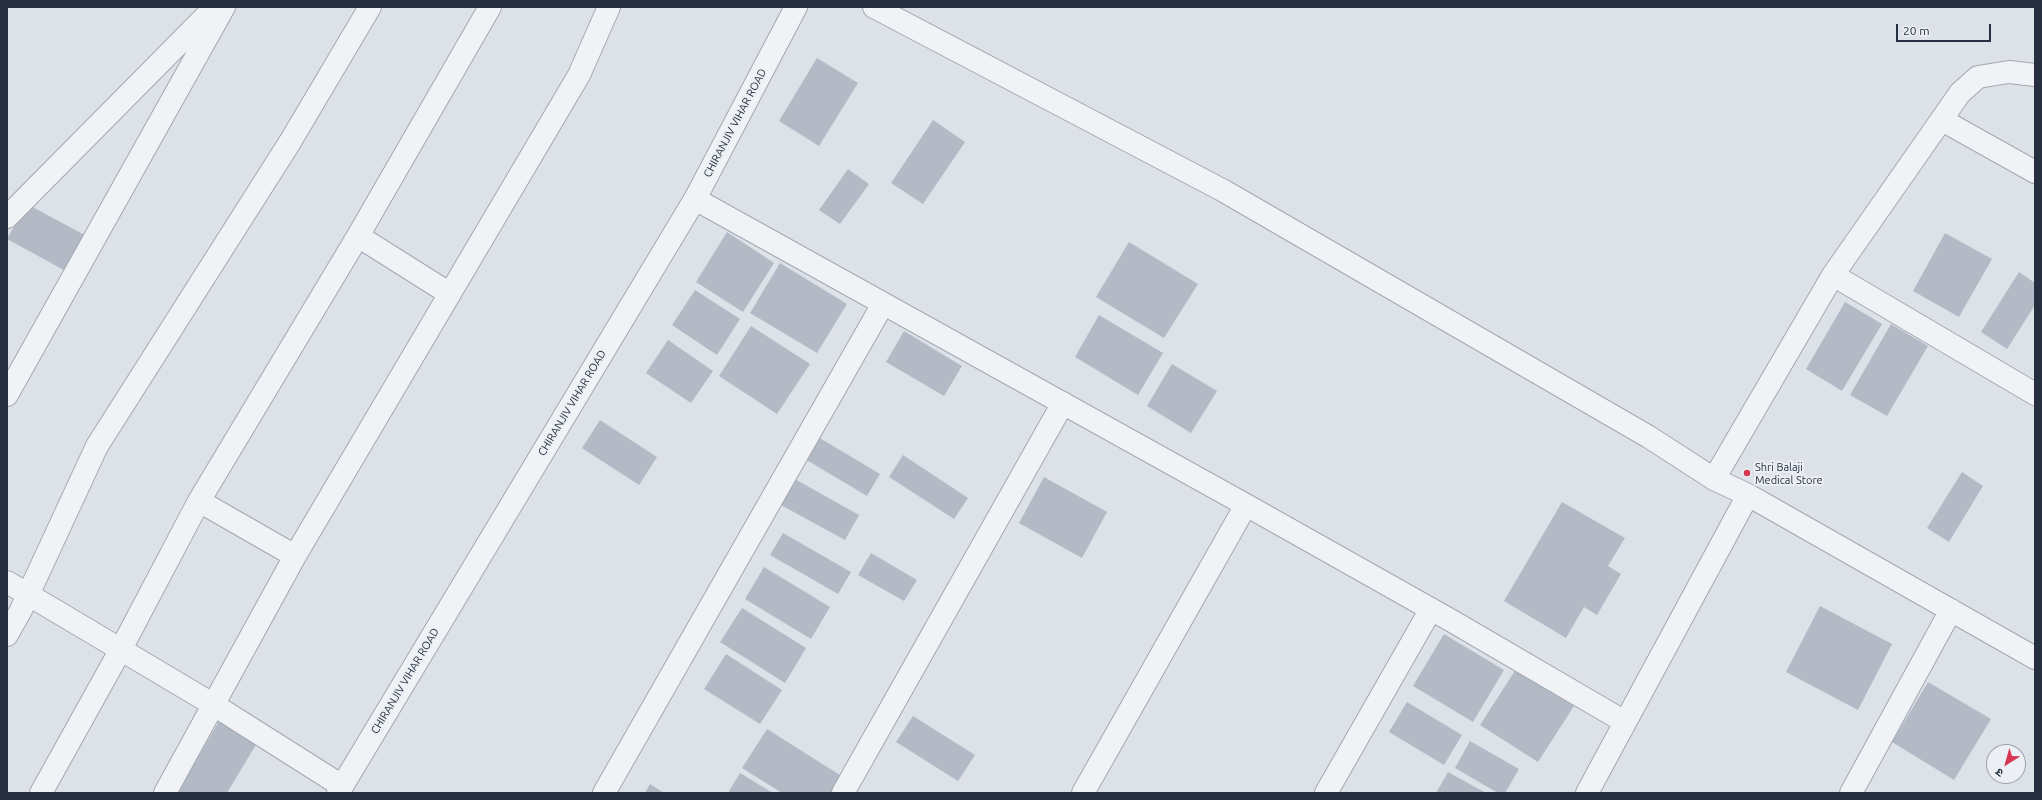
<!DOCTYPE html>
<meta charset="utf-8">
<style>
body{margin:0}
#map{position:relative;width:2042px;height:800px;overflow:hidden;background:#dde1e8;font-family:Ubuntu,"Noto Sans Devanagari",sans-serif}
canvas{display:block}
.frame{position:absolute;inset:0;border:8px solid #252f3f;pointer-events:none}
.north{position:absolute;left:1986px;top:744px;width:40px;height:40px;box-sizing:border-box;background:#ecf0f5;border:1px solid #9ca3ac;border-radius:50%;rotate:217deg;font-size:11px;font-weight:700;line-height:16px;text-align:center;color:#252f3f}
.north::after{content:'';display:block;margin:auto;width:14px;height:18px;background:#d73851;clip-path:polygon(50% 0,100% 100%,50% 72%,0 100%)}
.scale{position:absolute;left:1896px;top:24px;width:95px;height:18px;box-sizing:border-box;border:2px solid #252f3f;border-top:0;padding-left:5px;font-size:12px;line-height:14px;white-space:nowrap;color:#252f3f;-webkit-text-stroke:3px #ecf0f5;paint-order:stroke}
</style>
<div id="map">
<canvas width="2042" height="800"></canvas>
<div class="frame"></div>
<div class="north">उ</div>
<div class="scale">20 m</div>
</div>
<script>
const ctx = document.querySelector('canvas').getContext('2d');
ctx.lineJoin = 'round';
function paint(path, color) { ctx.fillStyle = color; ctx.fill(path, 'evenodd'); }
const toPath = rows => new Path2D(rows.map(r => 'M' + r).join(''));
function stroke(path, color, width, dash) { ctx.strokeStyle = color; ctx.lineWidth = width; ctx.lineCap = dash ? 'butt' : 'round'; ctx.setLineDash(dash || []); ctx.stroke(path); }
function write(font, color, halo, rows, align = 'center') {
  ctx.font = font + ' Ubuntu,sans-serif'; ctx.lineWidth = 4; ctx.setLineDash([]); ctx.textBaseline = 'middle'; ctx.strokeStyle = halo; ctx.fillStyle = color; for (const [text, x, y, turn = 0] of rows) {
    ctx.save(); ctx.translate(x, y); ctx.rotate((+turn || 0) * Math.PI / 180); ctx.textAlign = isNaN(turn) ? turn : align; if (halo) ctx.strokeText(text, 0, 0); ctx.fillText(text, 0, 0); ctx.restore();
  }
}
paint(toPath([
 [817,58,858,83,819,146,779,121],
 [933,120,965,142,923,204,891,183],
 [848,169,869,184,840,224,819,210],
 [27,204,92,239,73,275,7,239],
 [727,232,774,263,743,312,696,282],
 [1945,233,1992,259,1959,317,1913,291],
 [1129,242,1198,284,1164,338,1096,297],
 [780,263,847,304,817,353,750,313],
 [2019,272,2035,283,2035,305,2007,349,1981,332],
 [695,290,740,319,717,355,672,325],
 [1845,302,1882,324,1842,391,1806,369],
 [1099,315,1163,353,1138,395,1075,357],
 [1891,324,1928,346,1887,416,1850,395],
 [751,326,810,364,777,414,719,376],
 [904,331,962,366,944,396,886,362],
 [668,340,713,371,691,403,646,373],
 [1172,364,1217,391,1191,433,1147,406],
 [600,420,657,457,639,485,582,448],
 [818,437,880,474,867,496,805,459],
 [903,455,968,498,954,519,889,477],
 [1962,472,1983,486,1949,542,1927,528],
 [1044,477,1107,512,1082,558,1019,523],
 [793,478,859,515,845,540,779,504],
 [1562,502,1625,538,1608,566,1621,574,1597,615,1584,607,1566,638,1504,601],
 [783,533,851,572,838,594,770,555],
 [871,553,917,580,904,601,858,575],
 [764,567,830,607,811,639,745,599],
 [1820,606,1892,644,1858,710,1786,672],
 [742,608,806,648,785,683,720,642],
 [1444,634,1504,670,1473,722,1413,686],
 [726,654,782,690,760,724,704,689],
 [1516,669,1574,706,1538,762,1480,725],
 [1928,682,1991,719,1954,780,1892,742],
 [1407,702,1462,735,1444,765,1389,732],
 [222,716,260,738,227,793,177,793],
 [913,716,975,755,958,781,896,742],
 [767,729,843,777,833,793,782,793,742,768],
 [1470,741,1519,769,1505,793,1498,793,1455,768],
 [1448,772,1486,793,1436,793],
 [740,773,773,793,728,793],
 [650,784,664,793,645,793]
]), '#b4bac5');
const minor = toPath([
 [874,7,1224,191,1649,437,1714,479,1748,495,2035,658],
 [1942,120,2035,172],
 [695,199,1246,505,1452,621,1625,722],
 [7,217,215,7],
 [358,236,450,294],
 [1833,275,2035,394],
 [7,395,224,7],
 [1714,479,1833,275,1960,93,1978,77,2009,72,2035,75],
 [199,501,295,556],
 [7,582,214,705,342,786],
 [7,635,21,610,97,446,290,142,370,7],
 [41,793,121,649,199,501,358,236,490,7],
 [165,793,295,556,579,75,609,7],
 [338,793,695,199,796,7],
 [604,793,883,304],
 [843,793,1063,403],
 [1083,793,1246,505],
 [1326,793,1431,609],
 [1587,793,1748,495],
 [1851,793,1951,610]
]);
stroke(minor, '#a2a8b2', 24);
stroke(minor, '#f0f2f6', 22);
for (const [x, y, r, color] of [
 [1747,473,4,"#d73851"]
]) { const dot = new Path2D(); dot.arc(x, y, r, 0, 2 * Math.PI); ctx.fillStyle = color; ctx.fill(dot); stroke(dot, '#ecf0f5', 1.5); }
write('11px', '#252f3f', '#ecf0f5', [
 ["CHIRANJIV VIHAR ROAD",735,123,-62],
 ["CHIRANJIV VIHAR ROAD",572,403,-59],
 ["CHIRANJIV VIHAR ROAD",405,681,-59]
]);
write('11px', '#252f3f', '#ecf0f5', [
 ["Shri Balaji",1755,467],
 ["Medical Store",1755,480]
], 'left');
</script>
